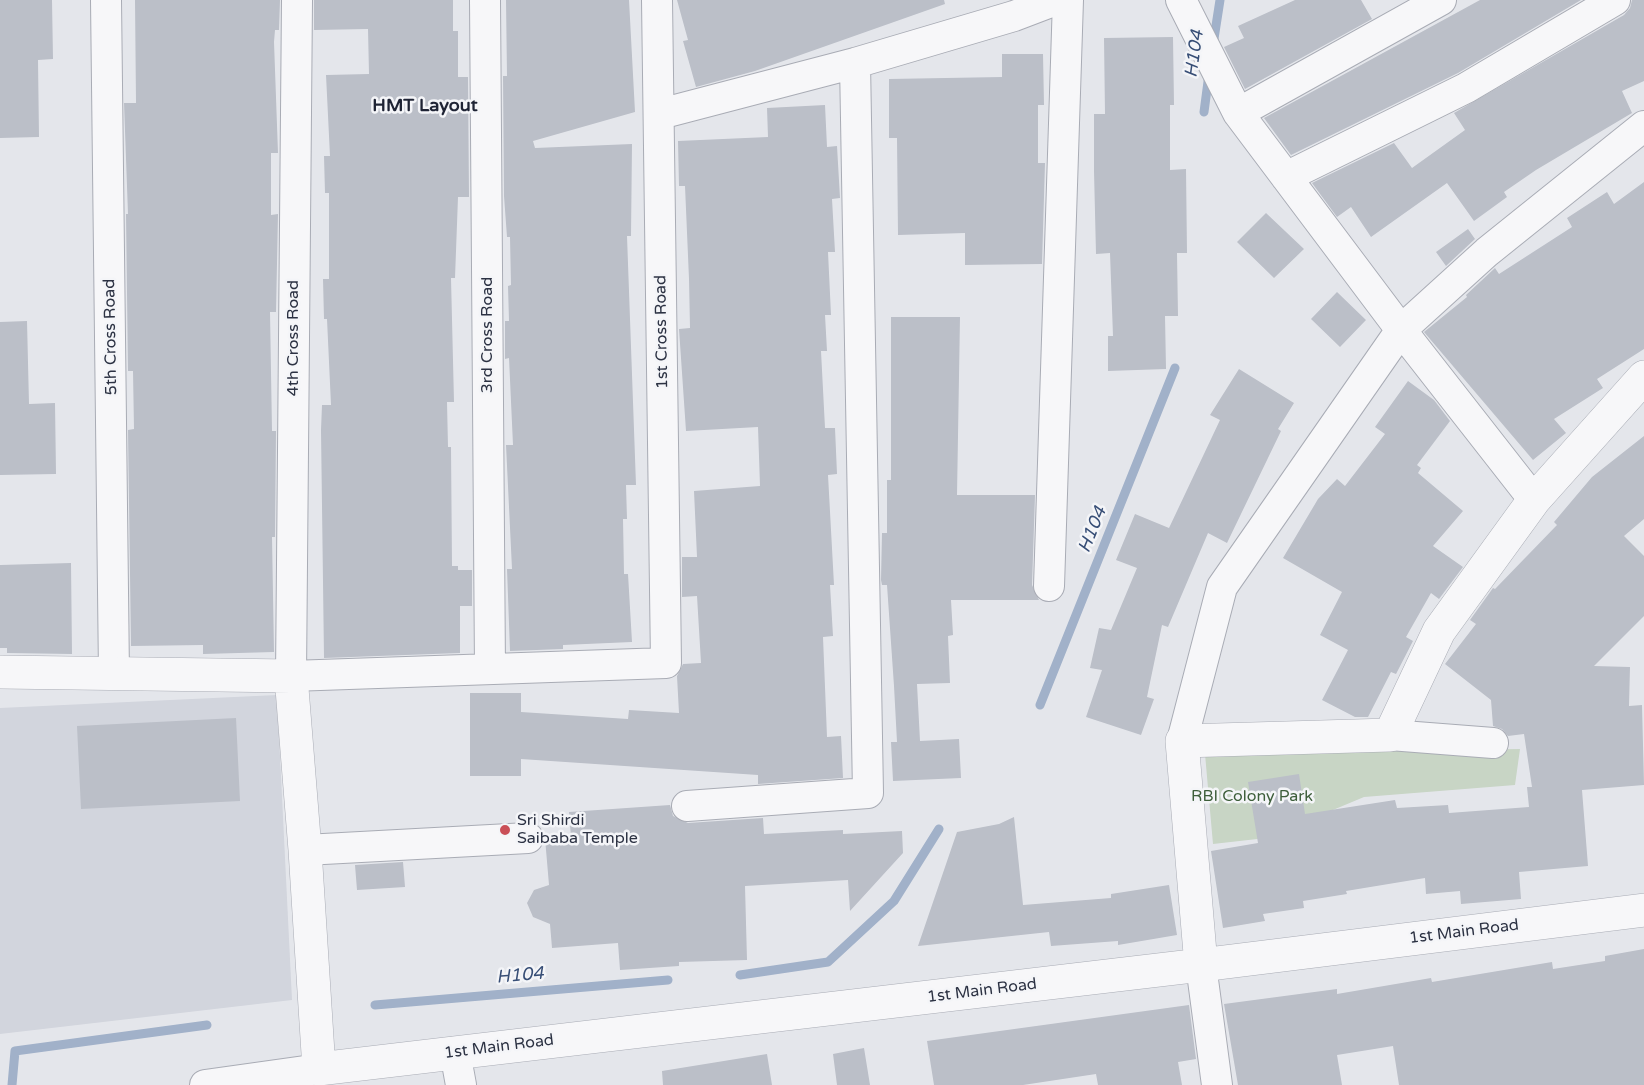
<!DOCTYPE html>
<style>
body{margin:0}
canvas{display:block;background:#e4e6eb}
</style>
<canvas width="1644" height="1085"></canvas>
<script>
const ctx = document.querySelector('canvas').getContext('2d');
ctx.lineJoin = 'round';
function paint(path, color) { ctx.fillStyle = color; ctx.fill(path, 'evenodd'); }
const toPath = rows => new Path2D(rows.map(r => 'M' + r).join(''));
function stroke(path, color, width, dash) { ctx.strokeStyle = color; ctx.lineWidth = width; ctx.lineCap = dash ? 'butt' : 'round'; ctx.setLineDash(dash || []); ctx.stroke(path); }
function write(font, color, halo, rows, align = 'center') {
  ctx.font = font + ' "Varela Round",sans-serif'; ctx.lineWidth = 5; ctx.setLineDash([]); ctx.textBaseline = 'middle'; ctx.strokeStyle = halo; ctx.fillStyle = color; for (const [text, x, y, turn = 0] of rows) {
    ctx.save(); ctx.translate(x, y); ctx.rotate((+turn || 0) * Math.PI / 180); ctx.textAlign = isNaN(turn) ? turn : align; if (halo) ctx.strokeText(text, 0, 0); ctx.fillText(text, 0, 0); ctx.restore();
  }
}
paint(toPath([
 [277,695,292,1000,0,1034,0,708]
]), '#d2d5dd');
paint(toPath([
 [1520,749,1515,785,1364,797,1266,838,1213,844,1205,754]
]), '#c8d5c5');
stroke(toPath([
 [1213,45,1220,0],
 [1204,112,1209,74],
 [1040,705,1175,368],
 [740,975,828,962,894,901,939,829],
 [375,1005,668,980],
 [12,1085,15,1051,207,1025]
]), '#a1b1c9', 9);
paint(toPath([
 [0,0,52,0,53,59,38,60,39,137,0,138],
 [135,0,280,0,279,30,275,30,274,42,278,153,271,153,271,215,278,214,276,312,270,312,272,431,276,431,275,537,272,537,274,652,203,654,203,645,131,646,128,430,134,429,133,371,128,371,126,214,128,214,124,103,136,103],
 [314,0,453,0,453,31,458,31,458,77,468,77,469,197,458,197,455,278,451,278,454,402,447,402,448,447,451,447,452,566,458,566,458,570,472,570,472,606,460,606,460,653,324,658,321,430,322,405,331,405,327,319,324,319,323,279,329,279,329,193,325,193,324,156,330,156,326,75,369,74,368,29,314,30],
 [506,0,629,0,635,112,533,141,535,148,632,144,631,236,627,236,636,485,626,485,627,519,623,519,624,574,628,574,632,642,563,645,563,649,510,651,507,569,512,569,506,445,513,445,509,358,505,359,505,321,509,321,508,286,511,285,510,237,507,237,504,196,503,76,507,76],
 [677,0,944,0,945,4,755,71,696,87,683,41,688,40],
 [1295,0,1361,0,1372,19,1245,89,1224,47,1244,38,1238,26],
 [1480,0,1581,0,1458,73,1291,155,1264,118],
 [1632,0,1644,0,1644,81,1622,91,1632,113,1536,170,1504,192,1507,197,1474,221,1447,183,1371,237,1351,207,1337,217,1312,183,1394,143,1412,168,1465,130,1454,113,1624,15,1630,8],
 [1173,37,1174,105,1170,105,1170,170,1186,169,1187,253,1177,253,1178,316,1165,316,1166,369,1108,371,1108,336,1113,336,1110,253,1096,254,1094,171,1094,114,1105,114,1104,38],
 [1002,54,1043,54,1044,105,1038,105,1038,163,1045,163,1042,264,965,265,965,233,898,235,897,138,889,138,889,79,1002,77],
 [825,105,827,147,837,146,840,198,832,199,835,252,828,252,831,315,825,315,827,351,821,351,825,428,835,428,837,474,828,475,834,585,830,585,833,636,823,637,827,737,841,736,843,778,758,784,758,775,521,759,521,776,470,776,470,693,521,693,521,712,628,719,629,710,679,713,677,676,683,664,701,663,697,596,682,597,682,557,697,557,694,491,760,486,758,427,686,431,679,329,690,328,689,279,685,186,679,186,678,141,768,137,767,108],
 [1644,182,1644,349,1597,379,1603,388,1554,419,1566,433,1533,460,1424,332,1467,297,1466,295,1495,268,1499,274,1572,227,1567,218,1607,192,1614,204],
 [1266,213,1304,249,1274,278,1237,242],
 [1468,229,1475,239,1446,266,1436,252],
 [1337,292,1366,320,1340,347,1311,319],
 [891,317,960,317,957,495,1035,495,1032,585,1039,600,951,600,953,635,948,636,950,683,917,684,920,741,959,739,961,778,893,781,891,742,897,742,894,686,887,585,882,585,881,580,882,533,887,533,887,480,891,480],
 [27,321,29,404,55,403,56,474,0,475,0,322],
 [1239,369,1294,403,1278,429,1281,431,1227,543,1208,533,1168,627,1162,625,1147,697,1154,699,1141,735,1086,717,1102,670,1090,668,1099,628,1111,630,1137,568,1116,560,1135,514,1169,528,1220,420,1210,415],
 [1408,381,1434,400,1450,421,1417,465,1421,468,1418,473,1463,511,1433,546,1463,567,1439,599,1431,593,1406,637,1413,641,1396,674,1391,672,1368,717,1355,717,1322,700,1348,650,1320,635,1342,592,1283,558,1318,499,1337,479,1345,486,1385,434,1375,427],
 [1644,436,1644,519,1624,536,1644,556,1644,616,1594,666,1630,667,1629,706,1642,705,1644,785,1582,790,1588,866,1519,872,1521,899,1461,904,1460,891,1426,894,1425,878,1346,891,1347,894,1303,901,1304,908,1263,914,1265,921,1223,928,1211,851,1258,843,1248,782,1299,774,1305,814,1395,800,1397,808,1448,805,1449,813,1529,807,1527,787,1532,787,1524,734,1508,736,1502,729,1493,726,1491,700,1445,664,1476,624,1470,620,1493,588,1495,589,1557,525,1554,522,1592,477],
 [71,563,72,654,7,653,7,648,0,648,0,565],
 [236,718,240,801,81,809,77,726],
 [670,805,673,816,688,823,763,818,764,834,843,830,843,834,902,831,903,853,850,911,848,880,745,886,747,960,679,962,679,966,620,970,618,943,552,948,550,924,533,917,527,903,534,890,549,885,545,838,571,837,569,812],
 [1014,817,1023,905,1111,898,1111,894,1169,885,1177,935,1118,945,1118,941,1051,946,1049,932,918,946,957,832,999,824],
 [403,862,405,887,357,890,355,865],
 [1644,949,1644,1085,1399,1085,1393,1046,1337,1055,1342,1085,1238,1085,1224,1004,1337,989,1337,994,1431,978,1432,982,1552,962,1553,969,1605,961,1605,956],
 [1189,1005,1196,1059,1178,1062,1182,1085,1098,1085,1096,1074,1023,1085,934,1085,927,1041],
 [864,1048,870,1085,837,1085,833,1054],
 [767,1054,772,1085,663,1085,662,1071]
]), '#bbbfc8');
const minor = toPath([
 [106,0,114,674],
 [297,0,291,676,666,663,657,0],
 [485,0,490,669],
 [1181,0,1238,113],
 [1441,0,1238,113,1401,330,1534,500],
 [660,114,855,63,1014,16,1056,0],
 [1286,177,1466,88,1615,0],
 [1049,586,1068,0],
 [1390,735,1493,743],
 [1182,741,1222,587,1401,330,1487,252,1644,126],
 [687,806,868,793,855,63],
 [305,850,528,838],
 [1201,965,1217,1085],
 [455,1052,461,1085],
 [205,1085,319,1069]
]);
const tertiary = toPath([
 [0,672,291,676,305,850,319,1069,1201,965,1644,910],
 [1201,965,1182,741,1390,735,1439,631,1534,500,1644,377]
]);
stroke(minor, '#a9acb5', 32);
stroke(tertiary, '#a9acb5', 34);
stroke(minor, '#f7f7f9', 30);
stroke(tertiary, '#f7f7f9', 33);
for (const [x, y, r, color] of [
 [505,830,6,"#ca4f57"]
]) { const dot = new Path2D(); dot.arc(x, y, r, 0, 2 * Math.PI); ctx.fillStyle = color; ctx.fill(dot); stroke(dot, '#f4f5f8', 2); }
write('16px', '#2c3243', '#f4f5f8', [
 ["1st Cross Road",662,332,-91],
 ["3rd Cross Road",488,335,-90],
 ["5th Cross Road",111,337,-91],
 ["4th Cross Road",294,338,-90],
 ["1st Main Road",1464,932,-7],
 ["1st Main Road",982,991,-7],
 ["1st Main Road",499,1047,-7]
]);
write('16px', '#3d5e3a', '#f4f5f8', [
 ["RBI Colony Park",1252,797]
]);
write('16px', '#2c3243', '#f4f5f8', [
 ["Sri Shirdi",517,821],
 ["Saibaba Temple",517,839]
], 'left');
write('italic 18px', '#374e76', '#f4f5f8', [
 ["H104",1195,54,-82],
 ["H104",1093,530,-68],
 ["H104",520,976,-5]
]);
write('bold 18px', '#1e2334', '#f4f5f8', [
 ["HMT Layout",425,106]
]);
</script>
